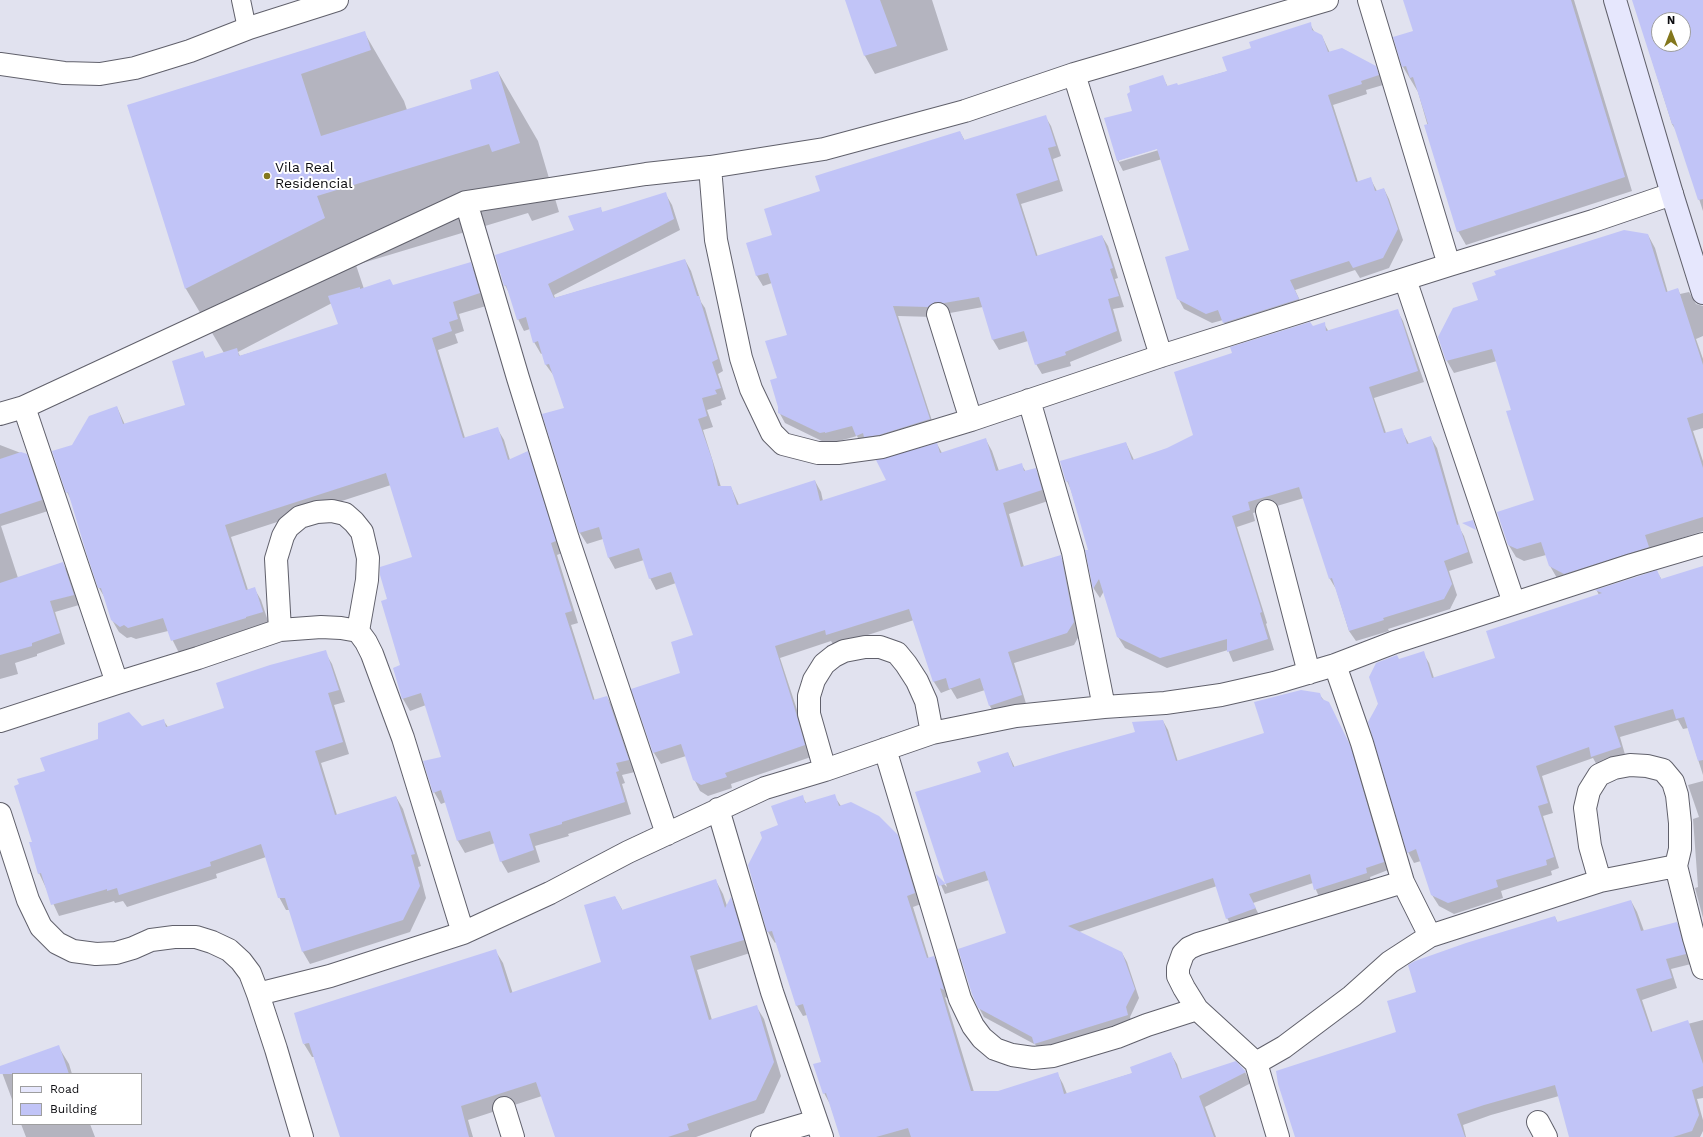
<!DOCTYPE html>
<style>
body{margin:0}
#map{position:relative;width:1703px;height:1137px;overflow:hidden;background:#e1e2ef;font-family:"Work Sans",sans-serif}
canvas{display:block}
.legend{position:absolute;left:12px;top:1073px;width:130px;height:52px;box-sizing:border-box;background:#fff;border:1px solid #9e9e9f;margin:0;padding:5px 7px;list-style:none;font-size:12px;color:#0c0c10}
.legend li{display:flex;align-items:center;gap:8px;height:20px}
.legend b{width:20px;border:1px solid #9e9e9f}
.north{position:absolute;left:1651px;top:12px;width:40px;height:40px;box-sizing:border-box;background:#fff;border:1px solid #9e9e9f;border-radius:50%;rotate:0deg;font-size:11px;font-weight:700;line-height:16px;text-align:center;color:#0c0c10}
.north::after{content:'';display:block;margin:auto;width:14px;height:18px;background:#83771c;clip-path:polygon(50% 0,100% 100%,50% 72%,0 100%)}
</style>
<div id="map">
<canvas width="1703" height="1137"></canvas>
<ul class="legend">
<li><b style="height:5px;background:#e6e7fd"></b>Road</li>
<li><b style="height:11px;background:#c1c4f7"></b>Building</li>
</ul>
<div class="north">N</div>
</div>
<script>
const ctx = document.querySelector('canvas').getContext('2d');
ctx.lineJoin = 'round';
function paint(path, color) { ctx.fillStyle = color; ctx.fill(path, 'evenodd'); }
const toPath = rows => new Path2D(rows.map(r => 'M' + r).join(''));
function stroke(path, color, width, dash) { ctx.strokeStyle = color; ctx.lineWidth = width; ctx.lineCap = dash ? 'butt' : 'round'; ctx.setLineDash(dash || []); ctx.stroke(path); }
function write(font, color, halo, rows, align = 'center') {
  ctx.font = font + ' "Work Sans",sans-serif'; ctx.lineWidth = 4; ctx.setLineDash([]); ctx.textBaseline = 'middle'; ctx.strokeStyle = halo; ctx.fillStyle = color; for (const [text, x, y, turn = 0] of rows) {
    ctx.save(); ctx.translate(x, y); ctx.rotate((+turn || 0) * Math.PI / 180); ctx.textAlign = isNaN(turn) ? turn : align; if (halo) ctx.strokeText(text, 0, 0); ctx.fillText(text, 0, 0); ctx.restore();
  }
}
paint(toPath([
 [846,0,932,0,948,50,875,74,865,56],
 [1404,0,1574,0,1632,191,1466,245,1458,231,1418,92,1403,67,1395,38,1414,32],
 [1633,0,1703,0,1703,211,1677,132,1672,124],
 [1659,20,1683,20,1683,44,1659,44],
 [1310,24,1315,33,1322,36,1330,53,1375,67,1381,77,1383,85,1366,90,1367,94,1333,105,1358,182,1370,178,1377,191,1384,189,1389,199,1403,240,1389,268,1360,278,1355,270,1295,290,1304,309,1229,333,1223,320,1212,323,1184,309,1178,298,1190,251,1162,159,1123,171,1118,161,1106,119,1134,111,1162,76,1168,87,1177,86,1228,71,1253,49],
 [1162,147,1162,149,1119,162,1119,160],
 [364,32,404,101,407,110,474,89,498,72,538,141,559,212,532,221,528,213,356,265,364,289,393,286,470,263,477,275,486,306,459,314,464,331,455,334,458,343,438,350,465,438,497,428,504,440,510,460,527,452,534,464,562,553,557,555,578,623,571,625,595,701,607,697,614,709,635,772,622,775,625,783,622,784,631,814,568,834,569,836,535,846,540,862,508,873,501,861,495,843,465,853,458,841,446,802,441,804,434,792,442,757,426,705,410,711,403,699,394,668,401,666,389,599,414,558,391,485,231,537,248,590,254,588,261,600,269,624,179,653,168,631,136,639,131,637,127,638,119,632,112,620,105,598,99,588,71,500,67,492,72,446,117,407,125,425,187,405,202,352,206,359,224,353,186,289,128,106],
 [332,303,339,325,240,356,238,352],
 [1045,116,1051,126,1061,156,1053,159,1063,191,1021,204,1038,257,1102,236,1108,246,1118,278,1115,279,1124,307,1113,309,1122,341,1070,362,1071,366,1042,374,1036,364,1028,341,999,350,993,340,983,307,950,313,941,312,934,317,898,316,935,430,862,446,857,436,832,443,831,442,826,443,785,423,779,412,778,379,788,336,772,283,763,286,757,276,747,244,774,236,822,192,960,132,965,141],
 [665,193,672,205,680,230,554,295,555,298,685,260,691,271,701,302,705,308,723,371,718,374,726,399,721,401,722,405,707,410,713,427,703,430,721,487,731,487,739,505,815,481,821,492,823,501,887,481,937,444,942,453,986,440,992,451,999,471,1021,464,1026,472,1035,469,1042,481,1048,501,1009,514,1024,567,1060,556,1067,568,1080,634,1074,645,1014,663,1027,707,996,717,990,706,985,690,957,699,951,689,941,693,934,682,914,620,834,646,831,641,780,658,802,725,811,757,731,784,732,788,708,796,700,791,694,779,686,756,661,764,654,753,633,690,682,674,694,636,676,583,656,590,650,578,644,560,615,569,609,558,603,539,587,544,580,533,544,415,565,409,554,376,546,365,543,353,541,354,534,342,530,329,524,331,518,319,509,293,505,285,575,231,600,208,603,213],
 [1648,235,1655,248,1668,293,1678,289,1680,294,1689,292,1696,304,1703,306,1703,336,1696,339,1703,359,1703,428,1693,431,1703,461,1703,531,1651,548,1655,559,1557,578,1550,566,1546,555,1524,561,1516,557,1508,544,1536,501,1512,410,1497,361,1454,373,1447,361,1439,337,1479,301],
 [1397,310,1403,321,1424,382,1374,398,1386,433,1401,429,1409,444,1431,438,1437,448,1460,529,1464,536,1473,563,1449,571,1457,595,1450,609,1388,629,1389,631,1356,641,1349,631,1336,589,1330,579,1304,498,1253,513,1255,521,1237,527,1267,623,1266,624,1274,650,1233,662,1228,650,1167,668,1125,648,1118,637,1104,591,1100,598,1094,589,1087,551,1089,550,1071,490,1067,481,1126,443,1134,460,1167,449,1195,435,1312,328,1324,324,1329,332],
 [0,445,26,455,32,466,48,511,1,526,18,578,62,563,69,573,79,605,55,612,65,644,37,654,37,656,15,663,18,674,0,679],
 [1703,567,1703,775,1688,728,1683,729,1678,720,1620,737,1626,758,1598,767,1593,758,1542,776,1553,813,1543,816,1559,868,1551,871,1552,875,1501,891,1503,898,1454,914,1439,906,1432,895,1421,861,1414,863,1408,852,1369,723,1399,660,1423,653,1429,663,1434,678,1496,659,1599,595,1597,591,1657,572,1662,580],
 [325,652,332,664,345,702,334,705,349,754,321,763,337,815,396,797,403,809,421,866,418,867,426,898,410,932,310,964,303,952,290,910,286,910,279,897,266,857,216,874,217,878,127,907,123,901,115,903,114,901,111,902,59,916,39,873,34,842,46,772,142,727,163,720,168,727,225,709],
 [1319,694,1333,712,1354,755,1388,870,1370,877,1371,882,1320,899,1313,883,1253,903,1260,917,1232,927,1227,918,1217,886,1079,932,1122,953,1127,962,1139,998,1130,1017,1133,1024,1040,1052,1036,1045,984,1017,979,1008,1008,934,989,880,945,894,938,878,947,887,916,793,982,773,1008,753,1015,768,1136,733,1163,721,1168,730,1178,762,1265,734],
 [1703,781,1703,918,1695,888,1698,887,1693,819,1699,817,1688,785],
 [834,796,841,806,897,836,903,847,921,904,913,907,929,959,934,957,940,968,949,999,945,997,974,1092,998,1092,1057,1073,1063,1084,1067,1094,1133,1073,1171,1054,1177,1064,1182,1079,1245,1072,1251,1083,1205,1107,1216,1137,841,1137,830,1104,824,1093,823,1062,807,1015,803,1016,797,1006,776,942,775,943,768,932,749,865,802,797,807,804],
 [716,881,723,894,727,906,731,899,738,912,750,953,697,970,712,1020,756,1006,764,1019,781,1076,764,1113,696,1137,556,1137,542,1096,468,1120,473,1137,341,1137,314,1057,312,1057,304,1044,495,950,503,963,513,994,603,963,615,897,623,911],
 [1631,901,1637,912,1644,931,1677,923,1683,933,1691,964,1671,969,1677,988,1642,1000,1653,1033,1703,1020,1703,1098,1697,1099,1703,1120,1703,1131,1700,1137,1591,1137,1559,1096,1491,1115,1463,1125,1466,1137,1296,1137,1398,1033,1417,993,1555,917,1558,923],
 [58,1046,69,1064,72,1074,13,1074,13,1102,0,1067],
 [21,1124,90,1124,95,1137,26,1137]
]), '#0003');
paint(toPath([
 [845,0,880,0,897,46,864,56],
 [1403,0,1571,0,1625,177,1457,232,1424,125,1428,124,1413,77,1410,78,1406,66,1402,67,1393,37,1413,31],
 [1632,0,1703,0,1703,199,1698,200,1673,124,1672,124],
 [1659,20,1683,20,1683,44,1659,44],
 [1311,22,1312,30,1322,35,1328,52,1342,48,1376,66,1379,75,1361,81,1362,84,1328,95,1356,182,1371,177,1375,191,1384,188,1398,229,1383,258,1353,268,1349,261,1290,280,1299,299,1223,323,1218,310,1206,314,1177,299,1165,257,1189,250,1157,149,1117,161,1104,118,1132,111,1127,94,1130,92,1129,86,1163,75,1167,86,1177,83,1178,85,1227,71,1222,57,1251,48,1249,42],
 [365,31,371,50,301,74,321,136,472,89,470,80,498,71,520,143,492,152,489,144,317,196,325,218,185,289,127,105],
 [1046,115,1056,146,1048,148,1058,180,1016,194,1036,256,1102,235,1113,268,1110,269,1119,296,1108,299,1117,331,1065,352,1066,355,1035,365,1024,331,992,340,979,297,944,303,935,302,928,307,893,306,930,419,879,435,864,437,863,433,856,436,852,426,825,433,825,432,820,433,778,413,778,407,770,380,777,378,765,341,787,335,768,273,756,276,746,243,772,235,764,209,820,191,815,176,960,131,964,140],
 [666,192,674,219,548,284,554,298,685,259,697,296,699,296,718,359,712,362,721,388,715,390,717,394,702,398,707,416,698,419,712,459,718,486,731,486,737,505,815,480,820,501,886,480,876,460,937,443,940,453,986,438,996,471,1022,463,1024,471,1036,468,1042,490,1003,503,1021,567,1061,555,1074,622,1067,633,1008,652,1022,695,989,706,980,678,949,689,946,678,933,682,909,609,826,635,825,630,775,646,796,713,805,745,725,773,727,777,701,785,693,780,681,744,653,753,631,689,680,673,671,642,693,635,671,572,649,579,639,548,608,558,599,527,579,533,542,414,564,408,549,364,545,365,538,341,533,343,526,317,517,320,506,285,504,286,495,255,574,230,568,216,601,207,602,212],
 [1624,230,1648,234,1666,292,1678,288,1703,365,1703,413,1687,418,1703,468,1703,517,1645,535,1649,547,1564,574,1549,566,1541,542,1517,549,1508,545,1497,512,1534,500,1506,411,1511,410,1492,349,1446,361,1438,337,1453,308,1478,300,1472,283,1496,275,1494,271],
 [471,262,480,293,453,302,458,319,449,322,452,331,432,338,463,438,498,427,508,460,528,451,556,541,551,543,572,611,565,613,593,700,607,696,629,760,616,763,619,771,616,772,625,802,562,822,562,824,529,834,534,850,500,862,490,831,457,841,441,790,433,793,423,761,441,757,421,693,402,699,393,668,400,665,381,601,387,599,380,575,380,567,412,557,386,473,225,525,246,590,255,587,263,612,246,617,246,618,171,641,163,618,128,628,124,625,120,627,111,620,101,588,98,588,86,552,68,492,66,493,52,451,72,445,89,416,117,406,123,424,185,405,172,361,203,351,205,358,237,348,239,356,338,324,328,296,360,287,360,289,390,279,393,285],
 [1398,309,1418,371,1369,387,1384,433,1402,428,1407,444,1431,436,1457,525,1459,524,1468,552,1444,561,1452,584,1444,599,1383,618,1384,620,1349,631,1332,578,1329,579,1299,487,1248,502,1250,510,1232,516,1262,612,1260,613,1268,639,1227,652,1227,639,1160,658,1117,637,1099,579,1093,589,1085,550,1088,550,1068,481,1066,482,1060,461,1126,442,1132,460,1167,448,1193,435,1174,372,1232,353,1230,347,1310,322,1313,326,1325,322,1326,331],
 [21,452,27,454,42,500,0,514,0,459],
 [1473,520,1476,530,1462,523],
 [63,562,74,595,50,601,60,633,32,643,32,646,0,655,0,583],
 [1703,566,1703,760,1698,761,1684,717,1676,719,1673,709,1614,726,1621,747,1591,757,1589,747,1536,766,1548,803,1538,806,1554,857,1546,860,1547,865,1496,880,1498,887,1448,903,1431,895,1416,849,1407,853,1368,722,1378,704,1369,677,1376,663,1397,655,1399,659,1424,651,1432,678,1495,658,1486,631,1602,593,1595,590,1636,577,1657,570,1661,579],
 [326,650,339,690,328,693,343,742,315,751,335,815,396,796,415,854,411,855,420,886,403,920,302,952,285,898,278,898,261,844,210,862,211,866,119,895,117,888,107,891,107,889,104,890,51,905,41,873,38,874,29,842,32,842,14,786,19,784,17,779,45,771,40,758,98,739,98,723,129,712,142,726,164,719,166,727,224,708,216,683,270,665],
 [1301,690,1320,693,1322,699,1329,702,1350,745,1384,862,1366,868,1367,873,1314,890,1310,874,1249,894,1256,908,1226,919,1213,878,1068,926,1122,952,1135,989,1126,1007,1128,1015,1034,1044,1032,1037,978,1008,972,994,958,949,1006,933,985,871,939,886,936,874,945,883,915,792,981,772,977,762,1008,752,1013,767,1063,752,1135,732,1132,722,1163,720,1176,761,1264,733,1254,702],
 [835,794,839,806,851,802,879,816,898,835,915,893,907,896,927,958,934,956,944,990,940,988,971,1091,998,1091,1058,1072,1064,1094,1132,1073,1130,1067,1171,1052,1181,1079,1236,1061,1246,1072,1199,1096,1214,1137,911,1137,908,1128,876,1137,840,1137,826,1093,823,1094,813,1064,821,1062,803,1004,796,1006,772,931,767,932,748,865,762,838,760,832,778,825,771,806,803,795,805,803],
 [716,879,725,908,731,897,744,940,690,956,709,1020,757,1005,774,1062,756,1100,687,1124,689,1130,668,1137,555,1137,536,1082,461,1106,469,1137,340,1137,309,1043,303,1044,294,1013,496,949,510,993,601,962,584,905,615,896,622,910],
 [1631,900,1641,931,1677,922,1686,954,1666,959,1672,978,1636,989,1651,1032,1688,1020,1703,1064,1703,1086,1692,1090,1699,1115,1692,1131,1673,1137,1569,1137,1555,1085,1484,1105,1457,1114,1465,1137,1295,1137,1278,1084,1276,1071,1396,1032,1387,1001,1416,992,1408,965,1415,961,1466,943,1555,916,1557,922],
 [59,1045,69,1074,0,1074,0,1066]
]), '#c1c4f7');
const lane = toPath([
 [241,0,245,19,249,28]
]);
const street = toPath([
 [1369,0,1449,265],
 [0,64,64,73,100,74,135,68,190,51,249,28,337,0],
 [1074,74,1161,356],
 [710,167,716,240,741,358,751,389,772,433,783,444,818,453,838,453,882,447,971,420,1161,356,1449,265,1593,221,1672,194],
 [466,202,518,378,568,539,667,834],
 [1405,279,1514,603],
 [938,314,971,420],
 [1029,400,1073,552,1104,707],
 [24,407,117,683],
 [0,414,24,407,466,202,646,174,710,167,824,149,965,111,1074,74,1327,0],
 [1267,511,1309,673],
 [280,630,276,559,283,536,288,527,300,517,317,512,332,511,345,514,354,522,362,532,368,558,367,580,358,631],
 [1335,665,1362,743,1403,882],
 [0,721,117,683,198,658,280,630,321,627,341,628,358,631,366,642,372,654,403,738,463,933],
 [885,749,960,999,973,1026,982,1038,995,1049,1012,1055,1033,1058,1053,1056,1117,1037,1147,1025,1197,1009,1256,1063,1284,1047,1352,996,1390,962,1430,936,1600,881,1676,866,1694,938,1703,968],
 [825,770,809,714,809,696,814,680,824,664,834,656,844,651,865,647,880,647,897,653,906,664,917,681,926,701,932,733],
 [718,809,772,992,822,1137],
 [0,814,28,900,41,927,57,943,73,951,96,954,116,953,133,948,151,940,174,937,196,937,212,942,229,950,241,961,250,973,258,994],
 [1600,881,1590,846,1585,808,1589,791,1599,775,1614,768,1630,765,1647,766,1663,770,1673,782,1677,795,1680,823,1680,849,1676,866],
 [1197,1009,1184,988,1178,976,1178,968,1183,954,1189,948,1198,944,1403,882,1430,936],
 [1256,1063,1278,1137],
 [504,1108,513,1137],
 [1538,1122,1546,1137],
 [302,1137,276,1049,258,994,330,976,463,933,550,893,628,852,765,788,825,770,932,733,1016,716,1104,707,1165,703,1221,695,1274,683,1335,665,1395,642,1632,565,1703,544],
 [762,1137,816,1121]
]);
const secondary = toPath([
 [1615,0,1672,194,1703,293]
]);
stroke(lane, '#60606b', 20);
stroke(street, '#60606b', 24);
stroke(secondary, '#60606b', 24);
stroke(lane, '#fff', 18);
stroke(street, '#fff', 22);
stroke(secondary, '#e6e7fd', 22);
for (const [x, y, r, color] of [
 [267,176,4,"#83771c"]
]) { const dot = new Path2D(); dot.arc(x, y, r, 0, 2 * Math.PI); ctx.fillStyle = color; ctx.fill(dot); stroke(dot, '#fff', 1.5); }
write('14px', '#0c0c10', '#fff', [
 ["Vila Real",275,168],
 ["Residencial",275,184]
], 'left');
</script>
